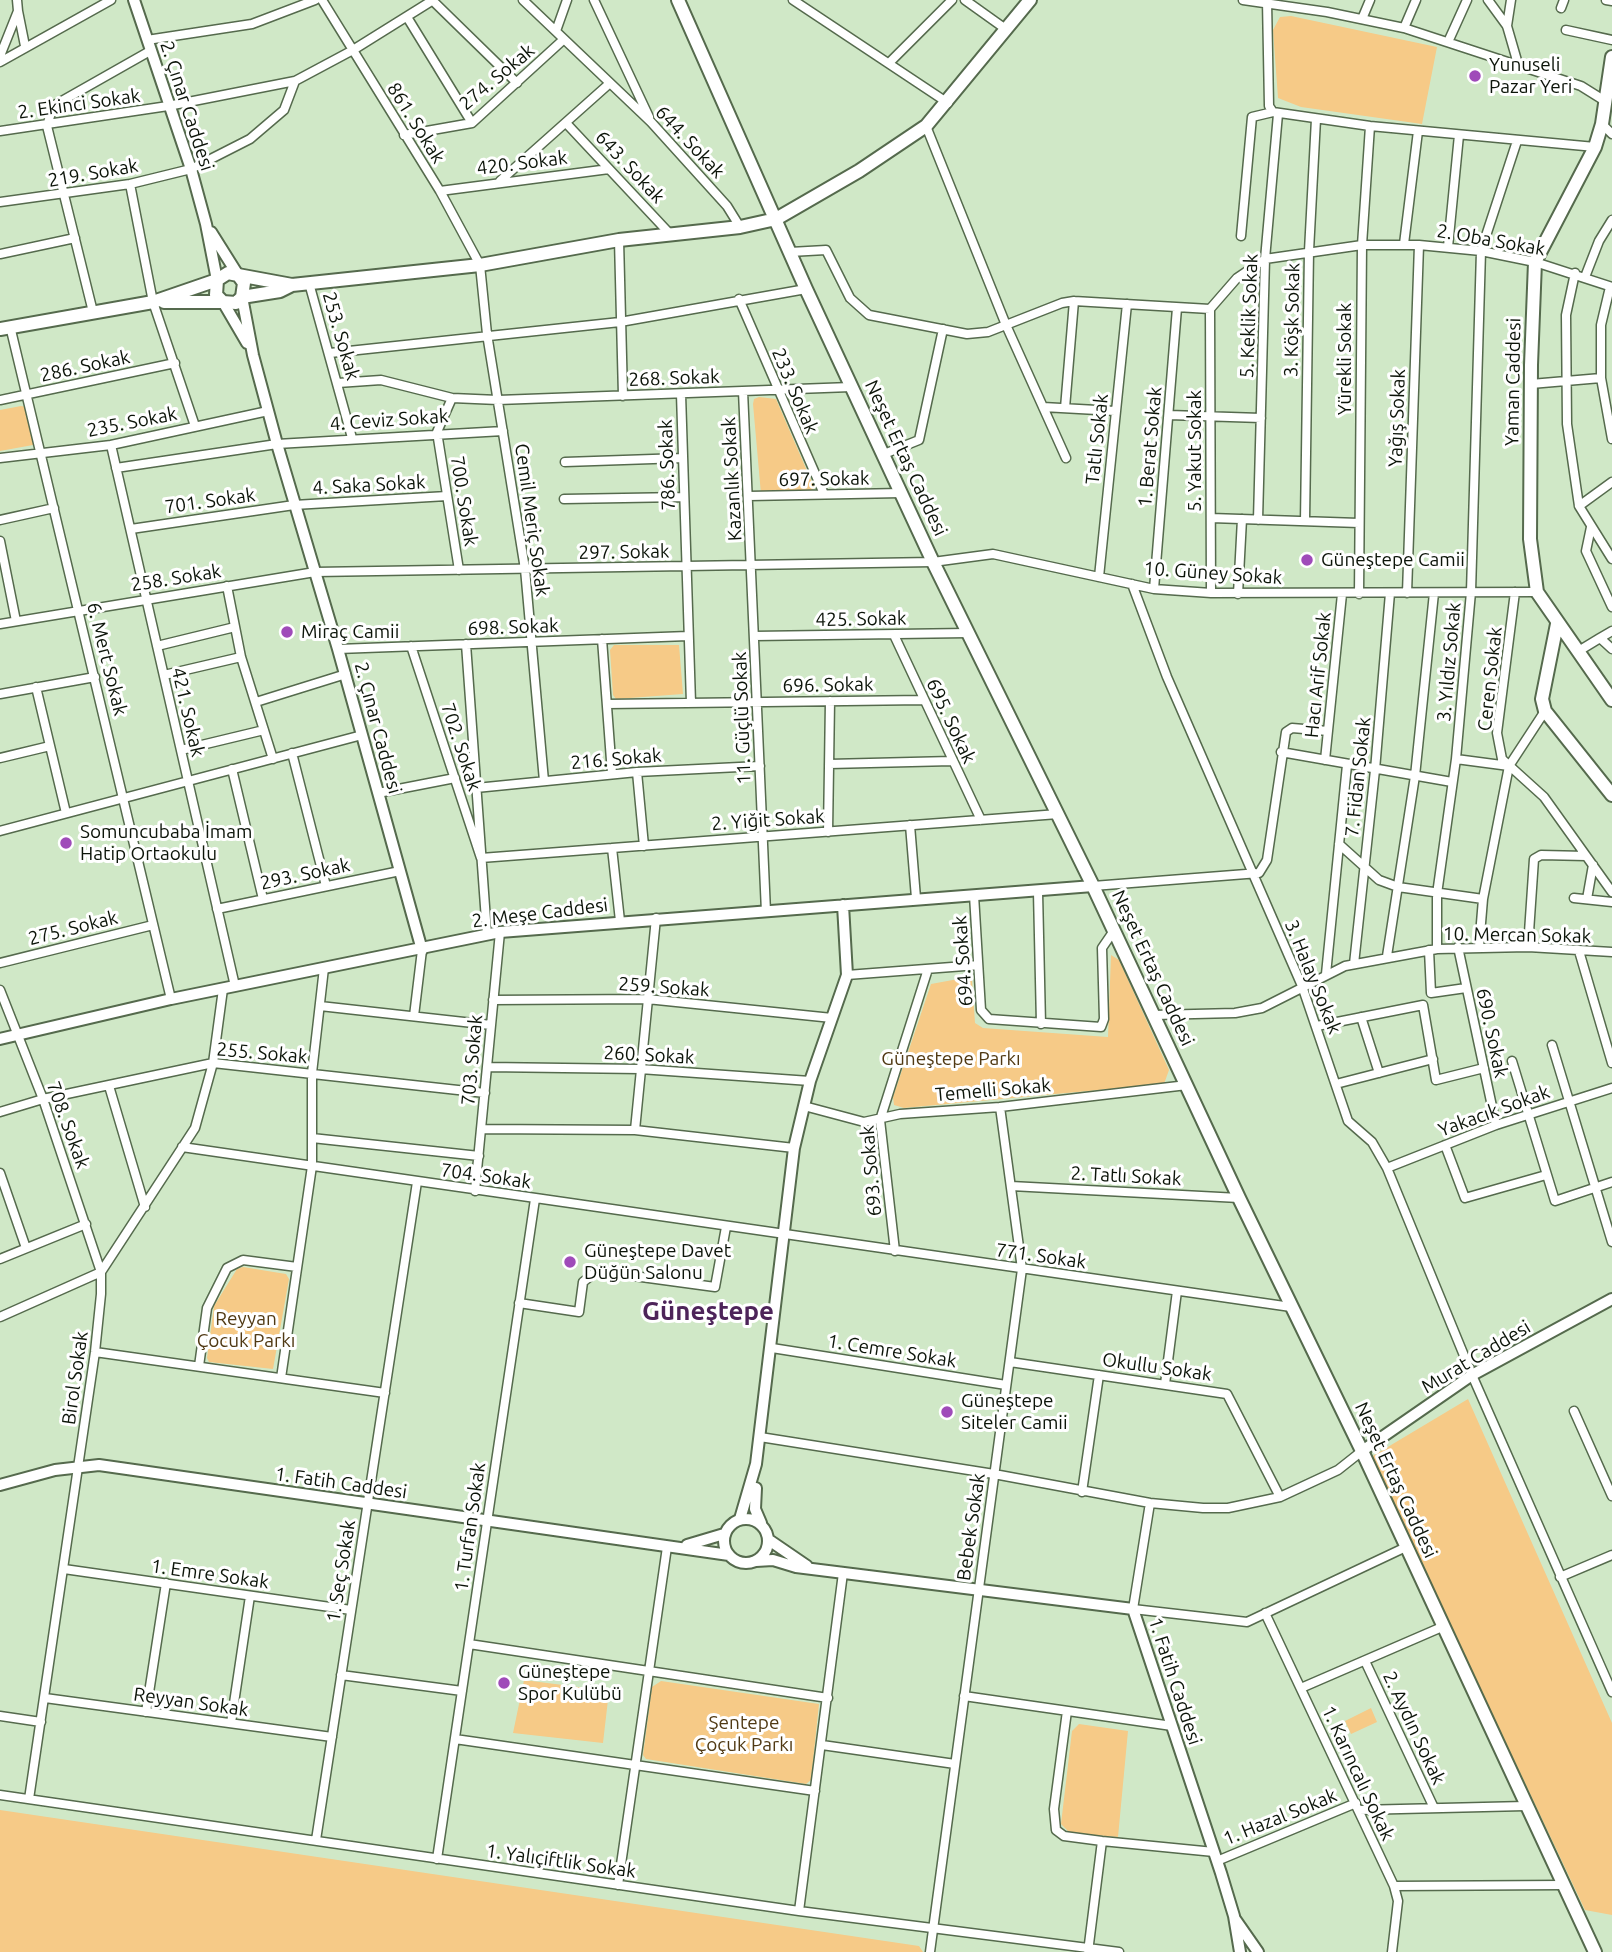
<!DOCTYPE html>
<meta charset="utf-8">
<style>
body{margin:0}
canvas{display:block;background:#d0e8c7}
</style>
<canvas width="1612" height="1952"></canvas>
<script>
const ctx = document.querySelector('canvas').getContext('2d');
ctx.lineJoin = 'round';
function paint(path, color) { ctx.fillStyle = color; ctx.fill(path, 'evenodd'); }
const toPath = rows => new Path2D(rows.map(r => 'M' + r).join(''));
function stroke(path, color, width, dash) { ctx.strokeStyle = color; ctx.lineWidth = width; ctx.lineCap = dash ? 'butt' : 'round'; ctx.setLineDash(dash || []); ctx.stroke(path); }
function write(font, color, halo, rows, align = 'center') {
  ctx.font = font + ' Ubuntu,sans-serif'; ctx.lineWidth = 6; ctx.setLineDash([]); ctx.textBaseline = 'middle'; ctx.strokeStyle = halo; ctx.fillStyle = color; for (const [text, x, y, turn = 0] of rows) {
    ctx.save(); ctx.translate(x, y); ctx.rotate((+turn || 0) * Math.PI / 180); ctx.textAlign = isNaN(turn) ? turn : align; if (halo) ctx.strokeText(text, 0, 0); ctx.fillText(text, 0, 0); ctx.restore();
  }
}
paint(toPath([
 [1291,16,1437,47,1422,124,1301,107,1278,98,1273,30,1280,17],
 [759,397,776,399,814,487,811,493,761,494,753,404,754,399],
 [21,406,26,407,34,439,33,445,0,451,0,410],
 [614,645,679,645,683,694,616,699,613,695,610,650],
 [1111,955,1119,960,1169,1070,1164,1084,904,1108,894,1105,893,1097,931,984,969,977,972,980,975,1023,983,1028,1108,1037],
 [243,1267,286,1274,289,1279,273,1369,209,1362,207,1358,214,1306,237,1269],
 [1468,1399,1612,1723,1612,1915,1585,1910,1371,1457],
 [524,1680,609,1691,603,1743,513,1733],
 [661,1681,819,1704,811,1780,806,1784,646,1759,643,1755,652,1687],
 [1371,1708,1377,1722,1351,1734,1345,1721],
 [1079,1724,1128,1731,1118,1837,1070,1833,1061,1824,1072,1731],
 [0,1810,919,1946,923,1952,0,1952]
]), '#f6ca87');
const minor = toPath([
 [322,0,440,191,480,265,487,334,525,569,544,781],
 [432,0,517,83],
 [523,0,651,122,727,206,740,227],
 [594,0,649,117],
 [793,0,948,103],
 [965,0,1007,30],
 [1243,0,1327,12,1404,28,1581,86,1605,101],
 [1488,0,1507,26,1518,64],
 [1606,0,1612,1],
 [1267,1,1269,106,1273,112],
 [1561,8,1564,0],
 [18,11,25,46],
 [407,17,472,123],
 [1362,19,1370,0],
 [1507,26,1511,0],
 [1404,28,1416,0],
 [1566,30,1612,40],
 [556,31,567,0],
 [147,40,252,24,315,0],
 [1448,42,1467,0],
 [0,56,18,11,17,0],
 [0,62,111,0],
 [889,63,952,0],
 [566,123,670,234],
 [1602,124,1612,134],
 [926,126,1006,325,1066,458],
 [0,131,168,106,295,81,353,50,433,0],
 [404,135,472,123,563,40],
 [500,181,610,83],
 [130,184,153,302,195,426],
 [440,191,609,169],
 [0,202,130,184,191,169,250,139,284,110,295,81],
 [1241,236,1252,117,1273,112,1370,126,1595,147],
 [619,240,623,396],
 [1404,244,1418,131],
 [1448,247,1459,135],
 [790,252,826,250,850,298,869,315,967,334,988,332,1062,303,1074,301,1210,309,1237,278,1265,259,1362,245,1419,245,1481,251,1535,262,1612,287],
 [0,254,75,238],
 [1575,273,1566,315,1567,424,1579,506,1612,559],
 [1585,277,1599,241,1612,220],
 [309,283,352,438],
 [1610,287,1601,325,1601,378,1612,439],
 [739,299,824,494],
 [1210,309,1211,593],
 [93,312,47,126,53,106,150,51],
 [10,326,171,999],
 [330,353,620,322,806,289],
 [338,383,381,380,452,398,498,400,851,387],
 [1531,384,1601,378],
 [743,391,766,912],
 [681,394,691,703],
 [452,398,437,432,459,570],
 [0,400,175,363],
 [1043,407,1115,411],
 [1065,408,1074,301],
 [1169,415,1261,418],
 [111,445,235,986],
 [884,454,919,440,943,329],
 [0,458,111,445,268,411],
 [565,462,682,458],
 [116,468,277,444,503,431],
 [749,496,901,493],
 [564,499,683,497],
 [1579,506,1612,482],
 [1211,518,1359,523],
 [0,520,54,508],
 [1258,520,1265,259,1278,114],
 [1305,521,1309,251,1316,119],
 [1591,527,1586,551,1612,607],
 [131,529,294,505,447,496],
 [0,541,16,621],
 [1099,577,1127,304],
 [1132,584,1167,677,1302,986,1348,1121,1372,1142,1387,1168,1472,1375,1612,1692],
 [227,586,241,657,273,759],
 [1154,589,1177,308],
 [1515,592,1497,733,1502,759,1544,797,1612,892],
 [1407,593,1419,245],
 [1238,594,1242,519],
 [1359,594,1362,245,1370,126],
 [0,624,315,572,933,562,993,554,1154,589,1211,593,1537,592],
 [894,635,981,820],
 [754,636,968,633],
 [1600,638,1612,631],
 [602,639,612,774],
 [466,644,487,934],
 [157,646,235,627],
 [411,646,481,858,1058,814],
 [338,649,688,636],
 [1577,652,1600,638,1612,649],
 [164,675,241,657],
 [36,687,66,813],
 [0,694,95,677],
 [256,702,346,674],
 [607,704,924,700],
 [181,750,264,730],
 [1281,752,1452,782],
 [292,753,326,886],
 [0,758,50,746],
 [1456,759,1509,766],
 [1325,760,1342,594],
 [829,764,952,761],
 [232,769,263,899],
 [637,772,644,846],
 [476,788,637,772,760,766],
 [378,793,455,778],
 [910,825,916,898],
 [0,831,362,735],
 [828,832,830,701],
 [1339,844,1379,880,1398,887,1483,899],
 [612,848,620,921],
 [1093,886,1259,873,1267,860,1286,732,1292,728,1328,731],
 [1038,892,1041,1024],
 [974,895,981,1010,989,1019,1101,1027,1104,1019,1102,948,1113,932],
 [1574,898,1612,902],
 [1587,899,1593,865],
 [217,909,400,871],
 [1458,947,1496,1125],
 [1479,947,1483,899,1509,766,1545,711],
 [1528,947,1534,859,1541,855,1586,856],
 [1437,949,1437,894,1456,759,1471,592,1481,251,1517,141],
 [1429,950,1431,993,1466,988],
 [1579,951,1612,1063],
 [1387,956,1415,776,1434,593],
 [0,963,153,925],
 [1354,964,1375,770,1390,593],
 [1326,974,1347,765],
 [847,975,978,965],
 [0,990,43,1099,101,1272,0,1317],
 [493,1000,647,999,832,1018],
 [320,1006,491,1025],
 [1154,1015,1235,1013,1262,1008,1345,966,1437,949,1528,947,1612,952],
 [414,1016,422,950],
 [1361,1017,1379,1073],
 [1317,1026,1423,1005,1436,1080,1484,1068],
 [1552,1045,1612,1242],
 [1512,1061,1555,1201,1612,1182],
 [487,1067,640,1069,810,1081],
 [1336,1084,1433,1059],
 [109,1086,145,1207],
 [804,1106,864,1122,900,1114,1000,1107,1187,1085],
 [0,1112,43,1099,213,1063,485,1093],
 [482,1129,635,1130,794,1148],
 [635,1130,656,918],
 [312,1138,479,1156],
 [1445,1145,1465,1198,1546,1175],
 [182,1147,1291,1307],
 [1387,1168,1496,1125,1612,1088],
 [0,1173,26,1248],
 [1011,1186,1239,1198],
 [475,1191,500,932],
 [895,1251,880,1120,928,969],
 [0,1259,86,1224],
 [519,1303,579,1312,583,1282,597,1271,715,1287,726,1227],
 [772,1348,1006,1385],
 [95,1352,385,1393],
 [1010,1362,1227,1394,1280,1497],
 [199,1366,207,1308,227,1268,243,1260,297,1267],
 [281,1378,312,1166,312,1073,324,968],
 [1165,1384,1177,1291],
 [1574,1411,1612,1496],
 [760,1437,994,1474,1150,1503,1203,1508,1228,1508,1280,1497,1338,1470,1362,1451],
 [1082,1492,1099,1375],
 [1150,1503,1133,1609,1247,1622,1406,1547],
 [64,1569,351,1610],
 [1560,1577,1612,1555],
 [1265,1613,1394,1886,1398,1901,1392,1952],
 [469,1644,828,1698],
 [1365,1661,1434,1808],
 [341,1675,462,1691],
 [1301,1688,1442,1627],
 [964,1696,1172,1726],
 [45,1698,332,1737],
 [1067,1711,1054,1809,1056,1830,1064,1836,1102,1841,1214,1852],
 [146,1712,166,1583],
 [0,1716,41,1722],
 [231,1723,250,1596],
 [455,1739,815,1791],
 [822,1745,955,1764],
 [0,1795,799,1911,1119,1952],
 [29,1799,95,1352,101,1294,101,1272,195,1128,213,1063,223,989],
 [1359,1810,1525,1806],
 [316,1840,417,1182],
 [437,1859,535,1199],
 [1217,1861,1356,1803],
 [618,1885,667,1547],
 [1394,1886,1563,1885],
 [799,1911,843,1573],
 [930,1952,1022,1269,1000,1107],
 [1088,1952,1102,1841]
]);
const tertiary = toPath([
 [134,0,191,169,206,224,217,280],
 [211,232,238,275],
 [242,297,253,355,277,444,338,649,422,950],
 [223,302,247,343],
 [0,1039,171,999,500,932,1093,886],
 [1362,1451,1472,1375,1612,1299],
 [0,1485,55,1470,99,1465,729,1555],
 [756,1488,755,1509,761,1523],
 '724 1541a22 22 0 1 1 44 0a22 22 0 1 1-44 0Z',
 [740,1519,756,1464,794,1148,810,1081,847,975,843,905],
 [769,1540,807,1566],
 [687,1545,724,1534],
 [756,1561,773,1560,796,1567,1133,1609,1221,1873,1234,1916,1240,1952],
 [1235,1919,1258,1952]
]);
const secondary = toPath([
 [678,0,806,289,933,562,1093,886,1239,1198,1362,1451,1595,1952],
 [1612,57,1602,124,1595,147,1535,262,1531,365,1530,539,1537,592,1612,700],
 [238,275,292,285,480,265,619,240,740,227,776,219,859,171,926,126,1030,0],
 [242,297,280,291,292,285],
 [164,302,223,302],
 [0,329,153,302,217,280,228,273,238,275,244,283,242,297,236,303,223,302,216,295,217,280],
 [1557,624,1542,699,1545,711,1612,795]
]);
stroke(minor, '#556a4d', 11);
stroke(tertiary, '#556a4d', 14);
stroke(secondary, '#556a4d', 16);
stroke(minor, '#fff', 8);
stroke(tertiary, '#fff', 10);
stroke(secondary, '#fff', 12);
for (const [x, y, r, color] of [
 [1475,76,7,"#9f4bb9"],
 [1307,560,7,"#9f4bb9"],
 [287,632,7,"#9f4bb9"],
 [66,843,7,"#9f4bb9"],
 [570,1262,7,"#9f4bb9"],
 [947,1412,7,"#9f4bb9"],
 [504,1683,7,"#9f4bb9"]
]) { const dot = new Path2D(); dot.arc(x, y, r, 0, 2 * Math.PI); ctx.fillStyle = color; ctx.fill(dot); stroke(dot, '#fff', 2.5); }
write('19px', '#0c1409', '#fff', [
 ["Yunuseli",1489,65],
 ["Pazar Yeri",1489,87],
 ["Güneştepe Camii",1321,560],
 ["Miraç Camii",301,632],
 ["Somuncubaba İmam",80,832],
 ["Hatip Ortaokulu",80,854],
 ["Güneştepe Davet",584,1251],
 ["Düğün Salonu",584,1273],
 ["Güneştepe",961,1401],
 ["Siteler Camii",961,1423],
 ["Güneştepe",518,1672],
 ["Spor Kulübü",518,1694]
], 'left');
write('19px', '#0c1409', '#fff', [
 ["274. Sokak",497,77,-40],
 ["2. Ekinci Sokak",79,104,-8],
 ["2. Çınar Caddesi",187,106,72],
 ["861. Sokak",416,123,58],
 ["644. Sokak",690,142,47],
 ["420. Sokak",522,163,-7],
 ["643. Sokak",630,167,47],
 ["219. Sokak",93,173,-10],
 ["2. Oba Sokak",1491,240,10],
 ["5. Keklik Sokak",1249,316,-88],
 ["3. Köşk Sokak",1292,320,-89],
 ["253. Sokak",341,336,74],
 ["Yürekli Sokak",1345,359,-90],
 ["286. Sokak",85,366,-12],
 ["268. Sokak",674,378,-2],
 ["Yaman Caddesi",1513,382,-89],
 ["233. Sokak",795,391,67],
 ["Yağış Sokak",1397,418,-88],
 ["4. Ceviz Sokak",389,420,-4],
 ["235. Sokak",132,422,-11],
 ["Tatlı Sokak",1097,439,-84],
 ["1. Berat Sokak",1150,447,-85],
 ["5. Yakut Sokak",1195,451,-90],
 ["Neşet Ertaş Caddesi",906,458,65],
 ["786. Sokak",667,465,-92],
 ["Kazanlık Sokak",732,479,-93],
 ["697. Sokak",824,479,-1],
 ["4. Saka Sokak",369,485,-3],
 ["701. Sokak",210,501,-8],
 ["700. Sokak",464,501,81],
 ["Cemil Meriç Sokak",532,520,82],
 ["297. Sokak",624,552,-1],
 ["10. Güney Sokak",1213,573,4],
 ["258. Sokak",176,578,-9],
 ["425. Sokak",861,619,-1],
 ["698. Sokak",513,627,-2],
 ["6. Mert Sokak",107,659,76],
 ["3. Yıldız Sokak",1449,662,-85],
 ["Hacı Arif Sokak",1318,675,-84],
 ["Ceren Sokak",1490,679,-84],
 ["696. Sokak",828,685,-1],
 ["421. Sokak",188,712,77],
 ["11. Güçlü Sokak",742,718,-92],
 ["695. Sokak",951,721,65],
 ["2. Çınar Caddesi",378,728,75],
 ["702. Sokak",461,747,72],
 ["216. Sokak",616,759,-5],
 ["7. Fidan Sokak",1358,777,-84],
 ["2. Yiğit Sokak",768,820,-4],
 ["293. Sokak",305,874,-12],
 ["2. Meşe Caddesi",540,913,-7],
 ["275. Sokak",73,928,-14],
 ["10. Mercan Sokak",1517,935,1],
 ["694. Sokak",963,961,-94],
 ["Neşet Ertaş Caddesi",1153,968,65],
 ["3. Halay Sokak",1313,977,68],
 ["259. Sokak",664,987,4],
 ["690. Sokak",1492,1033,78],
 ["255. Sokak",262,1053,5],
 ["260. Sokak",649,1055,3],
 ["703. Sokak",472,1060,-85],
 ["Temelli Sokak",993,1090,-5],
 ["Yakacık Sokak",1494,1111,-20],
 ["708. Sokak",68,1125,70],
 ["693. Sokak",871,1171,-95],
 ["704. Sokak",486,1176,8],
 ["2. Tatlı Sokak",1126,1176,3],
 ["771. Sokak",1041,1256,8],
 ["1. Cemre Sokak",892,1351,9],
 ["Murat Caddesi",1476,1357,-31],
 ["Okullu Sokak",1157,1367,8],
 ["Birol Sokak",75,1378,-82],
 ["Neşet Ertaş Caddesi",1396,1480,65],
 ["1. Fatih Caddesi",341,1483,8],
 ["1. Turfan Sokak",470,1527,-82],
 ["Bebek Sokak",971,1527,-82],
 ["1. Seç Sokak",341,1571,-81],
 ["1. Emre Sokak",210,1574,8],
 ["1. Fatih Caddesi",1175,1681,72],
 ["Reyyan Sokak",191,1702,8],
 ["2. Aydın Sokak",1414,1728,65],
 ["1. Karıncalı Sokak",1358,1773,65],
 ["1. Hazal Sokak",1280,1817,-22],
 ["1. Yalıçiftlik Sokak",561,1861,8]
]);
write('19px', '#503913', '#fff', [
 ["Güneştepe Parkı",951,1059],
 ["Reyyan",246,1319],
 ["Çocuk Parkı",246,1341],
 ["Şentepe",744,1723],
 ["Çoçuk Parkı",744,1745]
]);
write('bold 26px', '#4d2459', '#fff', [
 ["Güneştepe",708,1311]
]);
</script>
